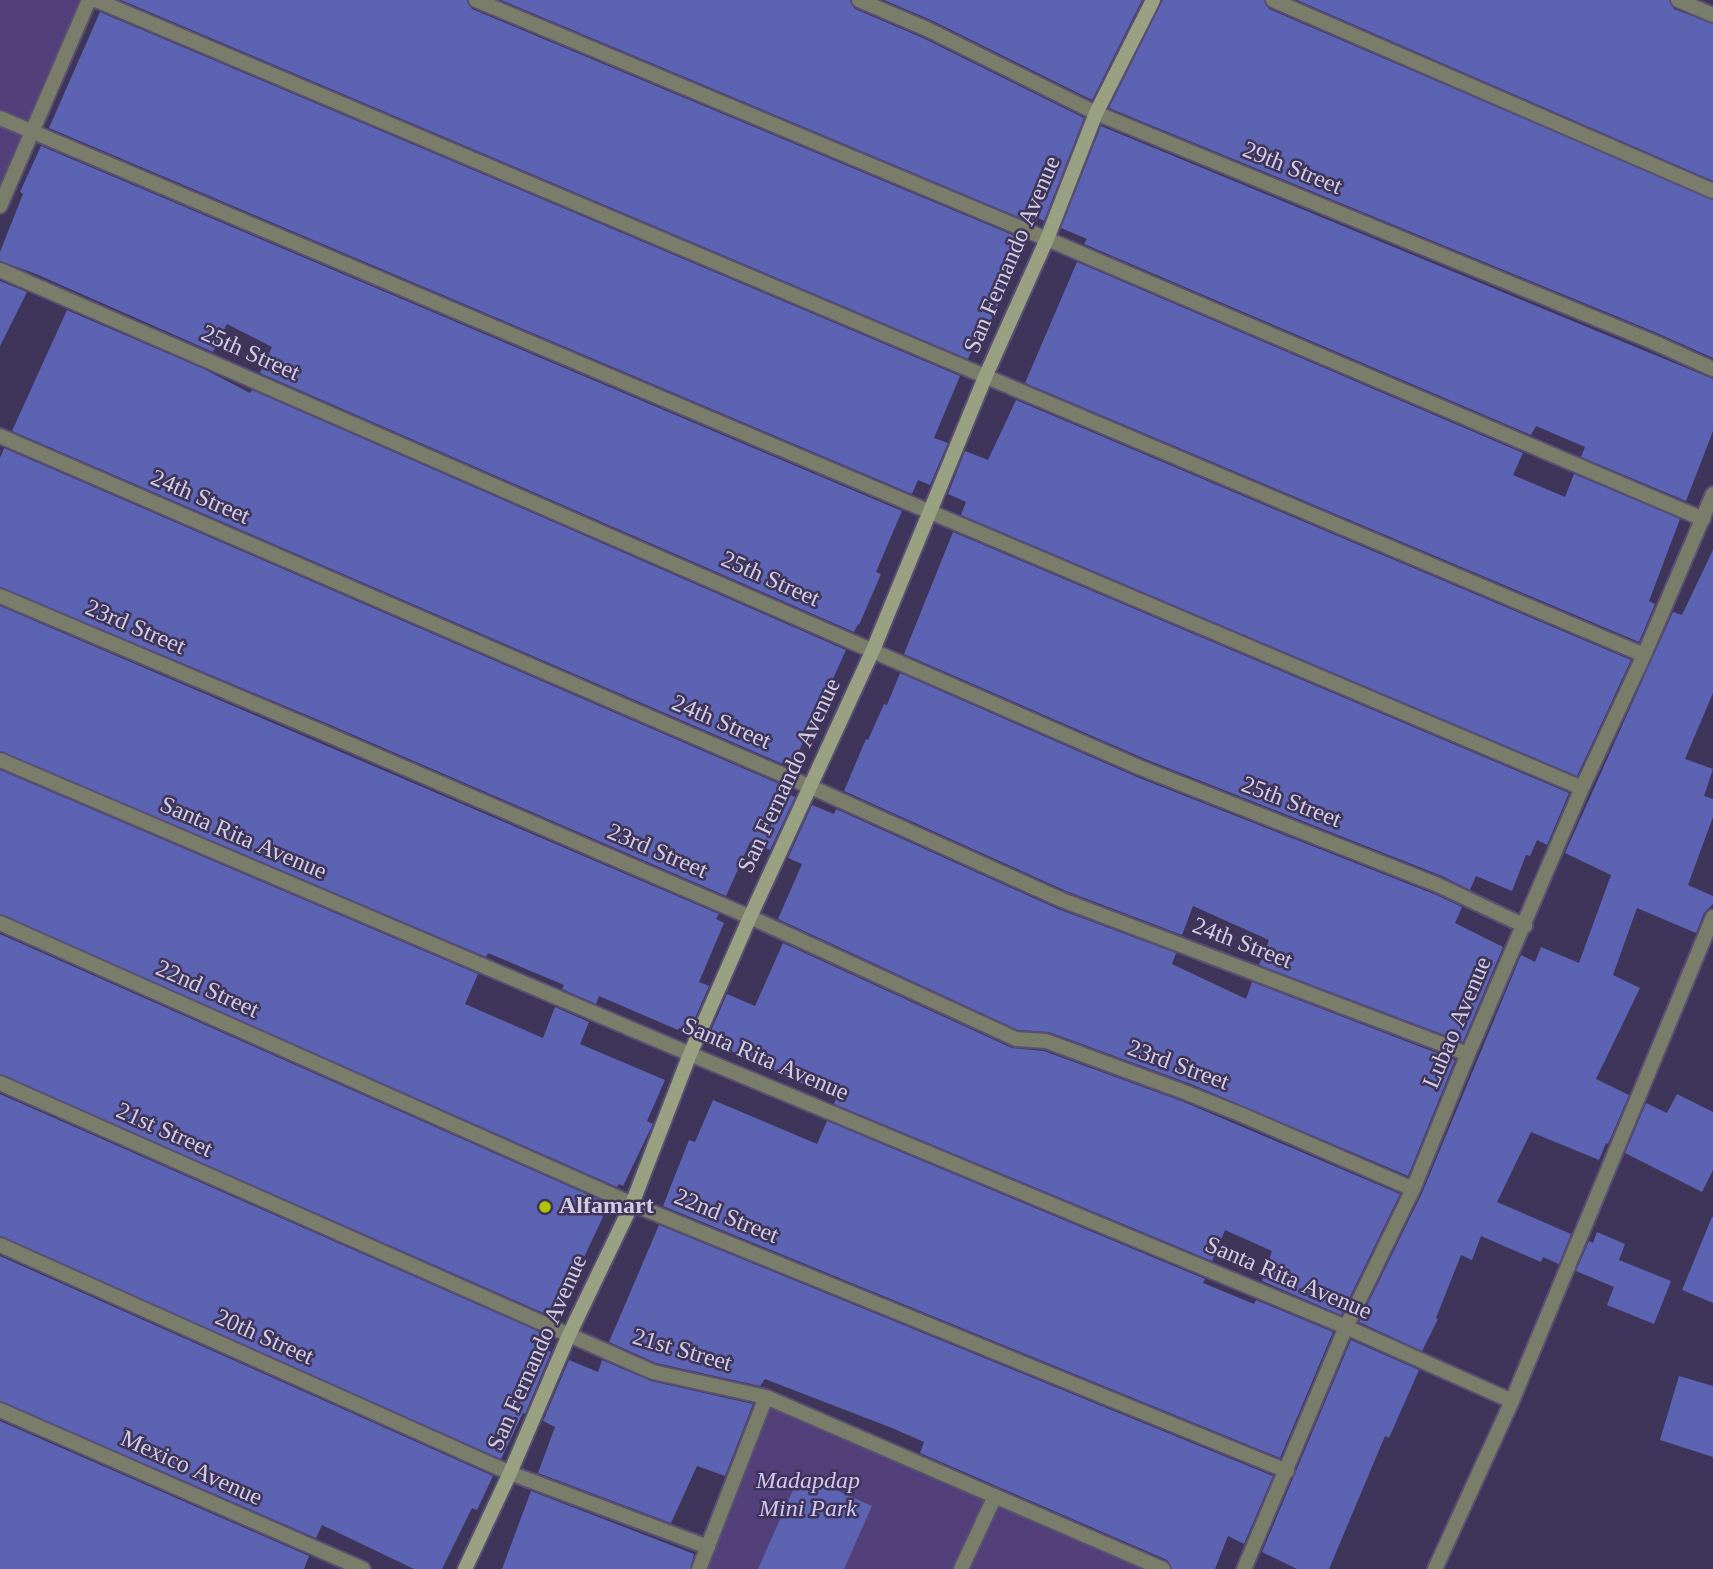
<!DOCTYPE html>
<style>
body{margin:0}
canvas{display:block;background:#3f3459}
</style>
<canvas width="1713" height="1569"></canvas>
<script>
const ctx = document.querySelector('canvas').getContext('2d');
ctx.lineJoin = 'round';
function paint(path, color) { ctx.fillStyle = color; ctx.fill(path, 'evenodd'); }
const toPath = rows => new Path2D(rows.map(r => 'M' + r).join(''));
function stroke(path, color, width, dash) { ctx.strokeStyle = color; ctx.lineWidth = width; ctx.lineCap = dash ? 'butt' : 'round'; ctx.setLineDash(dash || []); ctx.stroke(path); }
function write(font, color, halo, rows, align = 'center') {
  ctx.font = font + ' Georgia,serif'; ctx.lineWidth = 5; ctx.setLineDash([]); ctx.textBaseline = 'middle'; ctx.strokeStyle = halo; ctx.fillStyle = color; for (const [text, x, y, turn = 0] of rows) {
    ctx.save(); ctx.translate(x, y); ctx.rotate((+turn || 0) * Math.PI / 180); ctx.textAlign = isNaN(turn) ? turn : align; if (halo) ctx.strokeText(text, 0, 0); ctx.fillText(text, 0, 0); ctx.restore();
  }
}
paint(toPath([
 [0,0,82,0,0,185],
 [766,1397,1163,1569,697,1569]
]), '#533f79');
paint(toPath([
 [121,0,467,0,472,9,1027,241,979,347,974,345,968,359],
 [501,0,850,0,855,9,923,38,1084,118,1044,221,1038,218,1035,224],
 [884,0,1142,0,1092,100,931,20],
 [1163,0,1264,0,1269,9,1713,200,1713,358,1657,333,1109,108],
 [1297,0,1669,0,1674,9,1713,24,1713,181],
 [100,12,960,376,934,438,948,443,930,485,918,480,912,494,49,128],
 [1101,126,1713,379,1713,431,1686,501,1581,457,1585,447,1536,426,1531,435,1084,244,1087,239,1061,228],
 [41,146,902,511,876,572,881,574,859,625,858,624,854,632,260,373,272,347,227,324,213,352,36,274,0,261,0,252,23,194,20,192],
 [1077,262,1523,453,1513,475,1565,497,1574,474,1680,519,1649,601,1655,604,1639,642,1025,383],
 [0,281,27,292,0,346],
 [67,310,204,369,250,393,252,390,846,650,817,714,815,713,792,768,12,431],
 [1016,400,1631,660,1577,776,961,515,966,502,948,494,965,451,988,460],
 [4,448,784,786,782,791,795,797,770,850,750,842,726,896,328,724,0,587,0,458],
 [953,532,1569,793,1547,845,1537,840,1530,856,1526,855,1512,891,1476,876,1470,890,1442,876,1145,759,904,654],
 [1713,550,1713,693,1685,759,1713,769,1704,796,1713,799,1713,817,1688,885,1713,896,1713,904,1704,913,1696,933,1637,908,1613,975,1640,988,1596,1079,1629,1095,1608,1144,1606,1143,1599,1160,1531,1132,1497,1202,1571,1234,1559,1264,1543,1257,1541,1262,1481,1236,1472,1260,1461,1255,1436,1318,1438,1319,1422,1351,1359,1322,1422,1193,1521,955,1535,962,1541,947,1579,963,1611,875,1565,853,1673,612,1682,615],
 [0,606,719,914,716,919,724,923,699,982,709,986,689,1032,679,1028,678,1030,599,996,596,1004,562,989,564,985,488,953,486,957,0,751],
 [900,673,1137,777,1434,894,1462,907,1455,923,1503,947,1463,1042,1259,965,1269,940,1193,906,1182,935,1066,891,844,791,866,739,868,740,884,704,887,705],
 [0,770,478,974,465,1004,543,1038,555,1007,589,1022,580,1044,665,1080,647,1121,653,1124,651,1128,623,1186,619,1184,617,1187,0,914],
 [812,805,834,814,836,809,1058,909,1176,953,1172,964,1246,999,1252,982,1455,1060,1408,1176,1191,1084,1049,1032,1018,1030,778,919,802,864,788,858],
 [0,934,609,1204,579,1268,582,1269,557,1319,0,1074],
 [783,943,1012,1048,1044,1051,1184,1102,1400,1194,1341,1315,1262,1281,1272,1251,1225,1230,1212,1261,834,1104,836,1099,707,1040,727,994,755,1006],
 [0,1094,549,1336,543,1348,551,1352,525,1414,523,1413,501,1459,0,1236],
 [1677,1094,1713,1112,1713,1170,1702,1192,1625,1153,1646,1103,1667,1113],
 [713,1100,817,1144,827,1121,1205,1279,1203,1283,1254,1304,1256,1300,1333,1332,1280,1458,663,1206,689,1140,695,1142],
 [1712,1217,1713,1217,1713,1303,1682,1290],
 [659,1225,1273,1476,1244,1544,1228,1536,1215,1569,1172,1569,1167,1560,920,1453,924,1442,892,1428,765,1379,760,1386,656,1363,609,1342],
 [1597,1232,1625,1244,1619,1260,1671,1281,1654,1324,1607,1305,1614,1287,1576,1271,1589,1241,1593,1243],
 [0,1256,493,1476,477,1510,472,1508,442,1569,414,1569,322,1525,316,1538,0,1401],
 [1351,1340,1419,1370,1389,1438,1385,1436,1329,1569,1297,1569,1262,1552],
 [569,1360,598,1372,602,1360,651,1381,753,1404,725,1476,697,1466,671,1523,538,1473,555,1427,543,1421],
 [1679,1376,1713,1386,1713,1457,1660,1440],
 [0,1421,309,1556,304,1569,0,1569],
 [800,1474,872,1506,844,1569,758,1569],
 [531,1491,694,1554,690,1569,502,1569]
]), '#5c63b2');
const lane = toPath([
 [961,1569,995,1496]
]);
const street = toPath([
 [96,0,1644,655],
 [476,0,1047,239,1703,519],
 [859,0,927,29,1096,113,1653,342,1713,369],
 [1273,0,1713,191],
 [1678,0,1713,15],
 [0,118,1582,788],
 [0,206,89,0],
 [0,270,1141,768,1438,885,1525,926],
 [0,436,811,787,1062,900,1468,1054],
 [0,596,324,733,750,917,1016,1039,1046,1041,1187,1093,1242,1115,1413,1189],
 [0,760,690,1054,1346,1327,1512,1401],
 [0,923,632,1204,1287,1471],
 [0,1083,653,1372,766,1397,1163,1569],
 [0,1245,510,1473,708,1547],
 [0,1410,363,1569],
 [699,1569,766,1397],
 [1244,1569,1346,1327,1413,1189,1468,1054,1582,788,1644,655,1713,494],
 [1435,1569,1512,1401,1713,917]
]);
const secondary = toPath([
 [465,1569,510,1473,569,1335,632,1204,690,1054,750,917,873,650,986,375,1047,239,1096,113,1153,0]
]);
stroke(lane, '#5a5072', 18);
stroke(street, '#5a5072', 18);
stroke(secondary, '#5a5072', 18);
stroke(lane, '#797d6a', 14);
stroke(street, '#797d6a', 14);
stroke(secondary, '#9aa183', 14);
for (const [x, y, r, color] of [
 [545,1207,7,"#afc503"]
]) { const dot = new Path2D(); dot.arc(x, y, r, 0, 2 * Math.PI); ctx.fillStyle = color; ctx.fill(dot); stroke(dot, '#3f3459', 2.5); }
write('24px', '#d3cde4', '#3f3459', [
 ["29th Street",1292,169,22],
 ["San Fernando Avenue",1013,255,-67],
 ["25th Street",250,354,24],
 ["24th Street",200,498,23],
 ["25th Street",770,580,24],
 ["23rd Street",135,628,23],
 ["24th Street",721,723,23],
 ["San Fernando Avenue",790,776,-65],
 ["25th Street",1291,803,21],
 ["Santa Rita Avenue",243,839,23],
 ["23rd Street",657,852,23],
 ["24th Street",1242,944,21],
 ["22nd Street",207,990,24],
 ["Lubao Avenue",1458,1023,-67],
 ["Santa Rita Avenue",765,1060,23],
 ["23rd Street",1178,1066,20],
 ["21st Street",164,1131,24],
 ["22nd Street",726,1217,22],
 ["Santa Rita Avenue",1288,1279,23],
 ["20th Street",264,1338,24],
 ["21st Street",682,1351,16],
 ["San Fernando Avenue",538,1353,-66],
 ["Mexico Avenue",191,1469,24]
]);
write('bold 24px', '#d3cde4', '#3f3459', [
 ["Alfamart",559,1207]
], 'left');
write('italic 24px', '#d2c6f2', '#3f3459', [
 ["Madapdap",808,1482],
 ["Mini Park",808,1510]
]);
</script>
